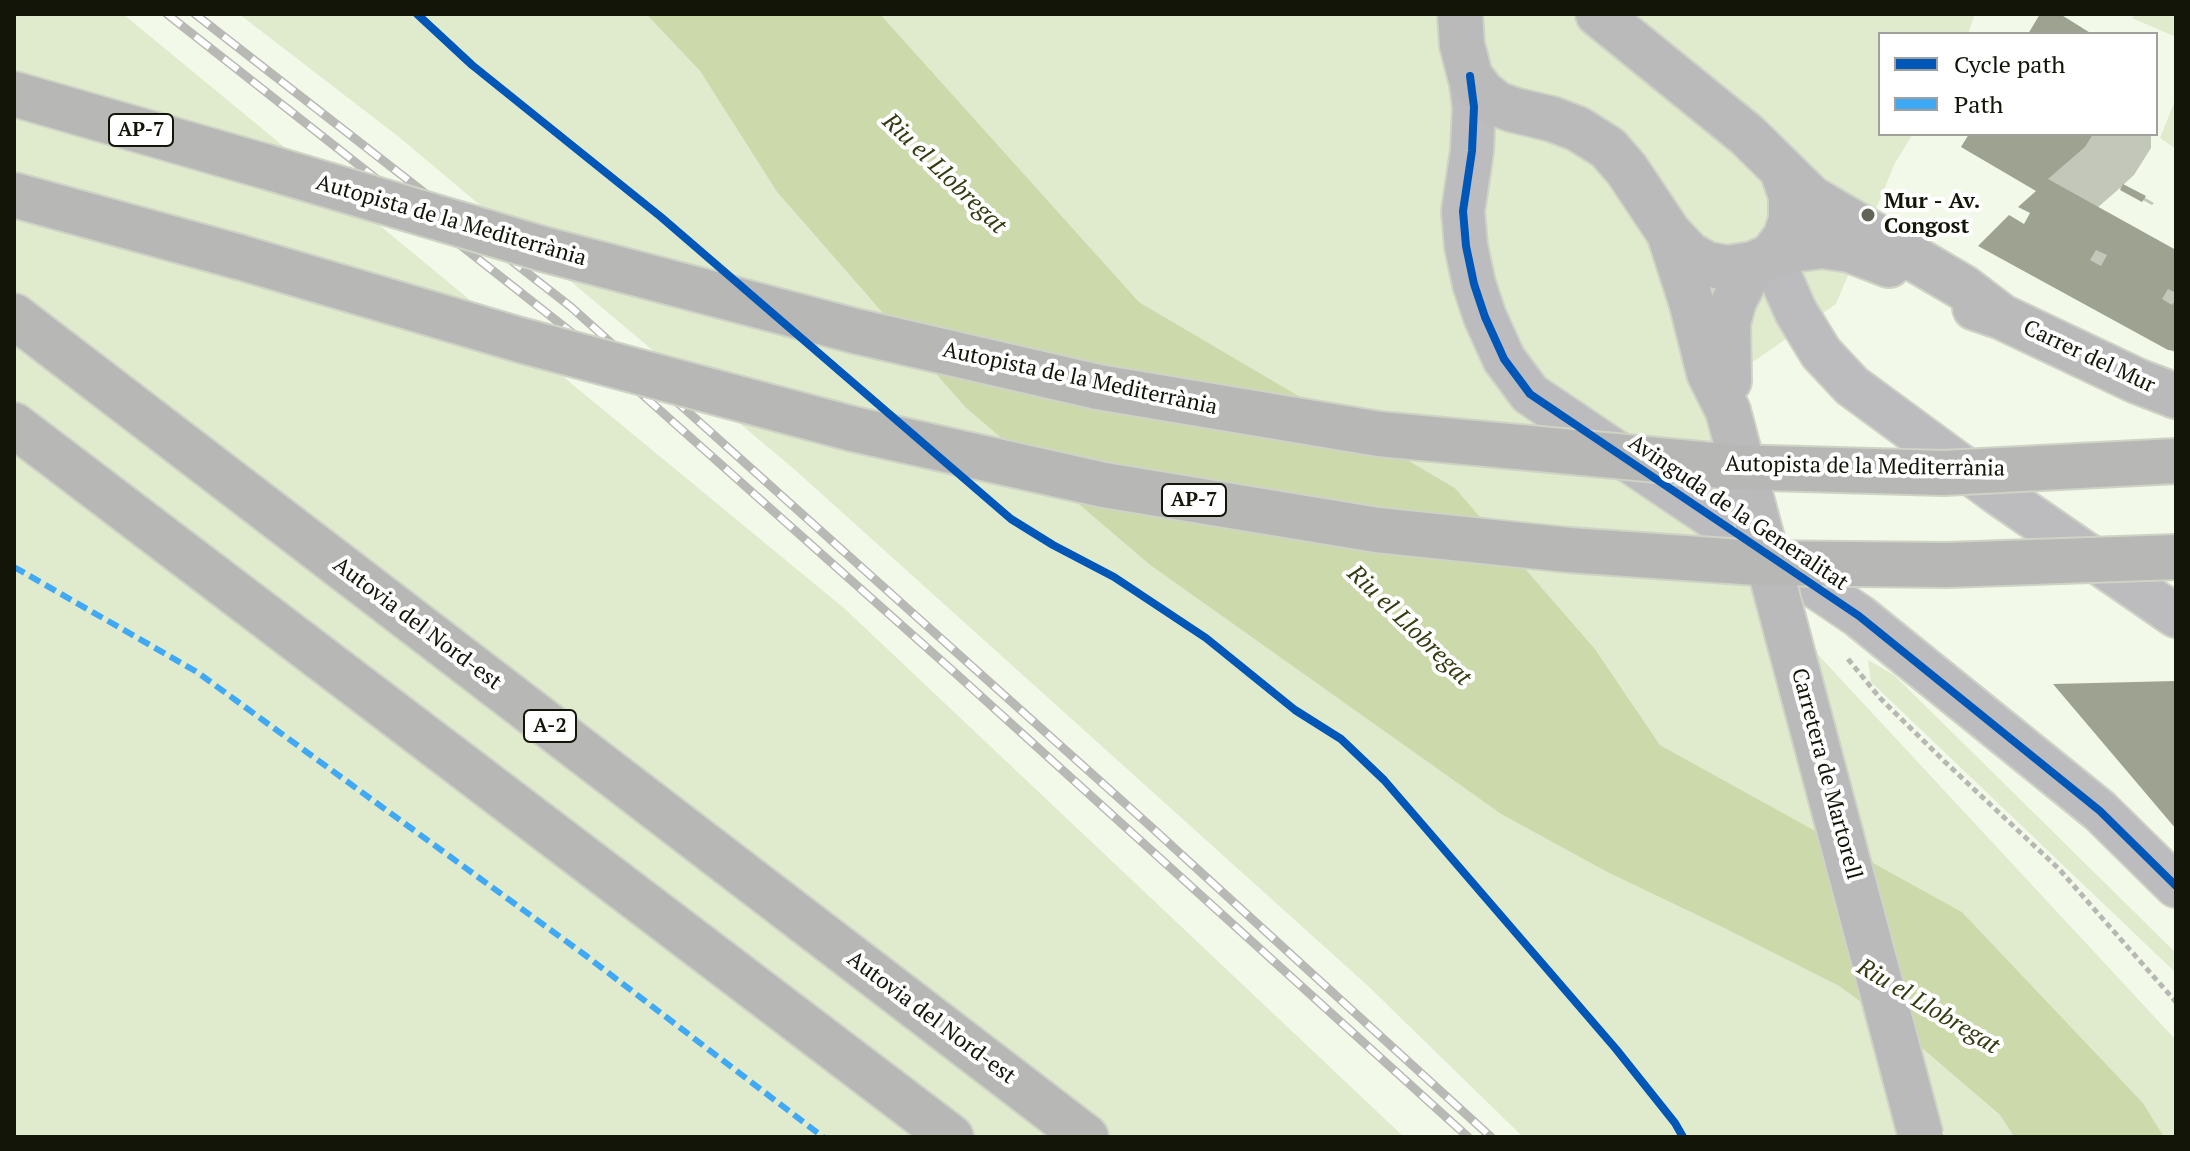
<!DOCTYPE html>
<meta charset="utf-8">
<style>
body{margin:0}
#map{position:relative;width:2190px;height:1151px;overflow:hidden;background:#f3f9e8;font-family:"PT Serif",serif}
canvas{display:block}
.frame{position:absolute;inset:0;border:16px solid #121508;pointer-events:none}
.legend{position:absolute;left:1878px;top:32px;width:280px;height:104px;box-sizing:border-box;background:#fff;border:2px solid #a0a19c;margin:0;padding:10px 14px;list-style:none;font-size:24px;color:#121508}
.legend li{display:flex;align-items:center;gap:16px;height:40px}
.legend b{width:40px;border:2px solid #a0a19c}
</style>
<div id="map">
<canvas width="2190" height="1151"></canvas>
<div class="frame"></div>
<ul class="legend">
<li><b style="height:10px;background:#0057b8"></b>Cycle path</li>
<li><b style="height:10px;background:#3fa9f5"></b>Path</li>
</ul>
</div>
<script>
const ctx = document.querySelector('canvas').getContext('2d');
ctx.lineJoin = 'round';
function paint(path, color) { ctx.fillStyle = color; ctx.fill(path, 'evenodd'); }
const toPath = rows => new Path2D(rows.map(r => 'M' + r).join(''));
function stroke(path, color, width, dash) { ctx.strokeStyle = color; ctx.lineWidth = width; ctx.lineCap = dash ? 'butt' : 'round'; ctx.setLineDash(dash || []); ctx.stroke(path); }
function write(font, color, halo, rows, align = 'center') {
  ctx.font = font + ' "PT Serif",serif'; ctx.lineWidth = 8; ctx.setLineDash([]); ctx.textBaseline = 'middle'; ctx.strokeStyle = halo; ctx.fillStyle = color; for (const [text, x, y, turn = 0] of rows) {
    ctx.save(); ctx.translate(x, y); ctx.rotate((+turn || 0) * Math.PI / 180); ctx.textAlign = isNaN(turn) ? turn : align; if (halo) ctx.strokeText(text, 0, 0); ctx.fillText(text, 0, 0); ctx.restore();
  }
}
paint(toPath([
 [14,14,123,14,845,609,1404,1137,14,1137],
 [239,14,646,14,700,71,777,192,965,407,1150,565,1501,814,1607,872,1724,928,1839,986,1909,1037,2000,1115,2014,1137,1523,1137,1367,985,794,469,399,137],
 [880,14,1975,14,1968,34,1880,34,1880,134,1913,134,1895,163,1836,304,1730,378,1723,486,1705,533,2176,1040,2176,1137,2164,1137,2143,1103,1962,912,1660,745,1595,649,1455,488,1139,302],
 [2135,14,2176,14,2176,37,2132,18],
 [2176,98,2176,149,2160,138],
 [1868,660,1894,675,2176,953,2176,973,1871,682]
]), '#e0eacd');
paint(toPath([
 [646,14,880,14,1139,302,1455,488,1595,649,1660,745,1962,912,2143,1103,2164,1137,2014,1137,2000,1115,1909,1037,1839,986,1724,928,1607,872,1501,814,1150,565,965,407,777,192,700,71]
]), '#ccdaab');
paint(toPath([
 [1971,134,2151,134,2151,148,2134,175,2123,185,2154,203,2152,205,2120,188,2097,208,2176,252,2176,353,2017,266,2025,227,2039,191]
]), '#0003');
paint(toPath([
 [2040,14,2060,14,2092,34,2028,34],
 [1969,134,2093,134,2085,147,2048,179,2176,250,2176,293,2168,289,2162,299,2172,305,2176,299,2176,351,2168,350,1978,246,2009,215,2024,224,2030,213,2018,207,2036,191,1961,147],
 [2096,250,2107,255,2101,266,2090,260],
 [2123,184,2146,196,2142,202,2120,190],
 [2176,681,2176,829,2053,684]
]), '#9ea391');
const minor = toPath([
 [1470,76,1474,107,1472,151,1463,211,1466,246,1474,284,1485,317,1504,359,1530,394,1859,616,2100,811,2176,886],
 [1771,256,1796,312,1821,353,1852,386,1999,494,2176,616]
]);
const secondary = toPath([
 [1460,14,1462,45,1467,64,1470,76,1482,92,1497,104,1514,110,1552,119,1578,129,1608,148,1627,170,1669,233,1689,254,1706,264,1728,268,1753,264,1771,256,1785,238,1791,220,1791,196,1782,170],
 [1598,14,1747,135,1811,198,1964,288,2002,317],
 [1669,233,1691,301,1709,373,1728,411],
 [1771,256,1799,249,1822,246,1850,250,1889,265],
 [1975,308,2002,317,2137,381,2176,396],
 [1729,381,1728,323,1734,301,1753,264]
]);
const motorway = toPath([
 [14,94,267,167],
 [14,195,239,257],
 [14,316,1086,1137],
 [14,425,951,1137]
]);
stroke(minor, '#ced3c6', 46);
stroke(secondary, '#ced3c6', 48);
stroke(motorway, '#ced3c6', 48);
stroke(toPath([
 [1848,659,1880,698,1944,761,2059,869,2176,1002],
 [1341,739,1384,780,1616,1049,1675,1123,1683,1137]
]), '#b7b8b3', 5, [6, 4]);
stroke(minor, '#bcbbbe', 42);
stroke(secondary, '#bababa', 44);
stroke(motorway, '#b7b8b5', 44);
const rail = toPath([
 [167,14,581,340,953,671,1468,1137],
 [195,14,571,307,1149,825,1491,1137]
]);
stroke(rail, '#b8b9b5', 9);
stroke(rail, '#fff', 6, [18]);
const secondaryBridge = toPath([
 [1728,411,1921,1137]
]);
const motorwayBridge = toPath([
 [267,167,543,249,855,331,1098,387,1379,434,1733,467,1943,473,2176,461],
 [239,257,520,340,853,429,1104,485,1377,530,1569,550,1757,563,1947,565,2176,557]
]);
stroke(secondaryBridge, '#ced3c6', 48, []);
stroke(motorwayBridge, '#ced3c6', 48, []);
stroke(secondaryBridge, '#bababa', 44);
stroke(motorwayBridge, '#b7b8b5', 44);
stroke(toPath([
 [14,567,197,672,585,955,823,1137]
]), '#3fa9f5', 6, [12, 6]);
stroke(toPath([
 [417,14,472,65,661,217,1011,519,1053,545,1114,577,1206,638,1295,710,1341,739,1384,780,1616,1049,1675,1123,1683,1137],
 [1470,76,1474,107,1472,151,1463,211,1466,246,1474,284,1485,317,1504,359,1530,394,1859,616,2100,811,2176,886]
]), '#0057b8', 8);
for (const [x, y, r, color] of [
 [1868,215,8,"#616556"]
]) { const dot = new Path2D(); dot.arc(x, y, r, 0, 2 * Math.PI); ctx.fillStyle = color; ctx.fill(dot); stroke(dot, '#fff', 3); }
for (const [x, y, w] of [
 [141,130,64],
 [1194,500,64],
 [550,726,52]
]) { const box = new Path2D(); box.roundRect(x - w / 2, y - 16, w, 32, 6); ctx.fillStyle = '#fff'; ctx.fill(box); stroke(box, '#121508', 2); }
write('bold 20px', '#121508', null, [
 ["AP-7",141,130],
 ["AP-7",1194,500],
 ["A-2",550,726]
]);
write('bold 22px', '#121508', '#fff', [
 ["Mur - Av.",1884,202],
 ["Congost",1884,227]
], 'left');
write('22px', '#121508', '#fff', [
 ["Autopista de la Mediterrània",451,221,16],
 ["Carrer del Mur",2089,357,25],
 ["Autopista de la Mediterrània",1080,379,12],
 ["Autopista de la Mediterrània",1865,467,1],
 ["Avinguda de la Generalitat",1738,513,34],
 ["Autovia del Nord-est",417,624,37],
 ["Carretera de Martorell",1826,774,75],
 ["Autovia del Nord-est",931,1018,37]
]);
write('italic 24px', '#323c10', '#fff', [
 ["Riu el Llobregat",944,174,44],
 ["Riu el Llobregat",1409,626,44],
 ["Riu el Llobregat",1928,1007,31]
]);
</script>
